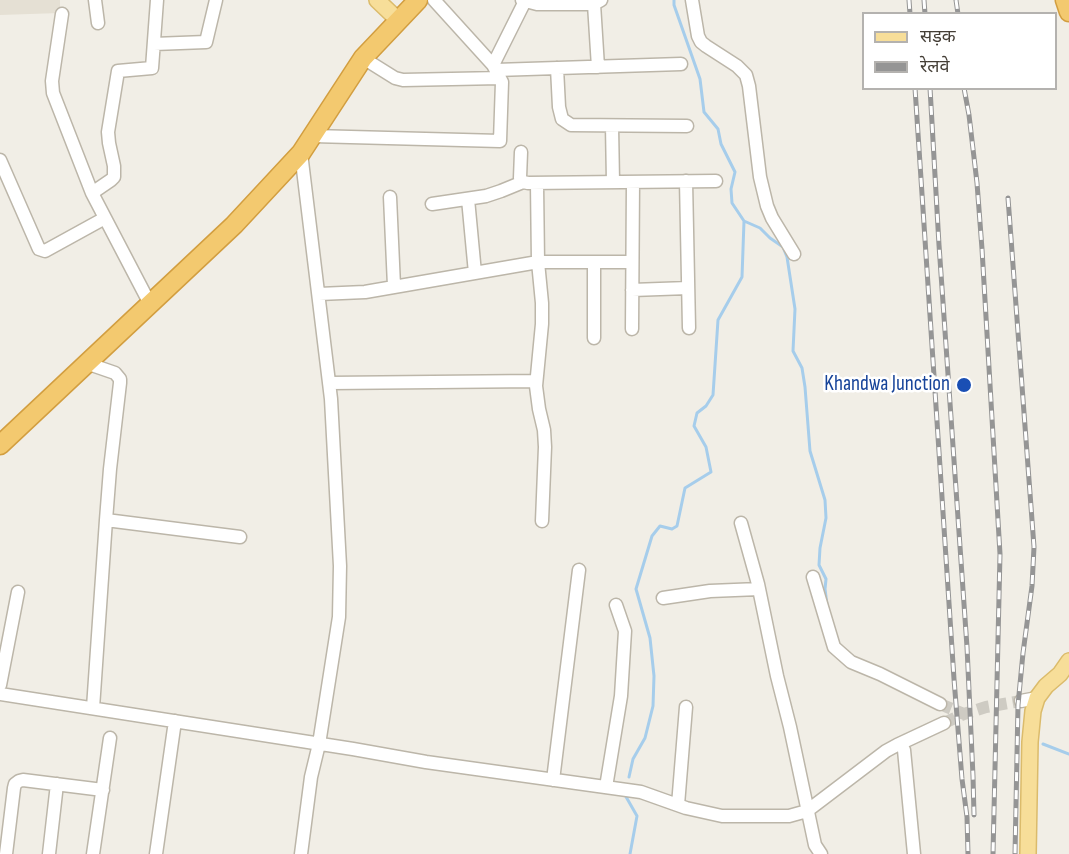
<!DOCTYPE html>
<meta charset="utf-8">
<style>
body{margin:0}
#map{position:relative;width:1069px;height:854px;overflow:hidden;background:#f1eee6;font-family:"Sofia Sans Condensed","Noto Sans Devanagari",sans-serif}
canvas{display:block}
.legend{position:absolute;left:862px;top:12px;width:195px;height:78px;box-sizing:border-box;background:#fff;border:2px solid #b4b2af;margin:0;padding:8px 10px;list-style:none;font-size:18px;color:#443e36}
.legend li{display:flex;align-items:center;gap:12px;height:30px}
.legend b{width:30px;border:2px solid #b4b2af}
</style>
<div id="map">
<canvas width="1069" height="854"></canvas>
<ul class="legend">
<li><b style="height:8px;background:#f7de99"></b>सड़क</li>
<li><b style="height:8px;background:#959595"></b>रेलवे</li>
</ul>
</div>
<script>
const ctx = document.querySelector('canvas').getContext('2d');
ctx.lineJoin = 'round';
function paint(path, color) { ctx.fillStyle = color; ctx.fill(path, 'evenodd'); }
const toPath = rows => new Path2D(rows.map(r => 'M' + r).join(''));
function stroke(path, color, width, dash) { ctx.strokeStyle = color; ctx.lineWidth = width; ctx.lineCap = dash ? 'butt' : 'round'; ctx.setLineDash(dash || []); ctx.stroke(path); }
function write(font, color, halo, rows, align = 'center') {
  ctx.font = font + ' "Sofia Sans Condensed",sans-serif'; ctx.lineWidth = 5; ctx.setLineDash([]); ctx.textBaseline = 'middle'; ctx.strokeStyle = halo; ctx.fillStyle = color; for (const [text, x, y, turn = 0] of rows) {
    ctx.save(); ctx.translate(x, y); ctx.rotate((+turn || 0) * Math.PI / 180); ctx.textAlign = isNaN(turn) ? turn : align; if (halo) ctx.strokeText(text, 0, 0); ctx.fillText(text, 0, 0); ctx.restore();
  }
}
paint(toPath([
 [0,0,60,0,60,13,0,15]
]), '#e5e0d4');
stroke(toPath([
 [744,221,760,228,770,238,783,247,787,257,795,309,793,351,802,368,805,387,810,451,825,500,826,518,820,548,819,565,826,579,825,589,827,605],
 [1043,744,1069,754],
 [629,777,633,759,645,738,653,706,654,676,650,638,636,589,652,536,660,526,672,529,677,526,685,488,711,472,706,447,694,426,697,413,706,406,713,395,718,320,742,277,744,221,732,203,731,189,735,172,721,144,718,129,704,112,700,79,674,5,674,0],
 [625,795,637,816,630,854]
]), '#a6cdeb', 3);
stroke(toPath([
 [940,704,964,714],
 [944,723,964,714,986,707,1021,701]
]), '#cecbc3', 12, [12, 6]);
const minor = toPath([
 [95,0,98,23],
 [522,0,537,4,594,4,601,0],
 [692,0,698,36,701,42,706,46,737,66,746,75,749,86,760,177,767,206,772,218,794,254],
 [594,4,598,67],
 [62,14,52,81,53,93,92,193,150,304],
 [154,44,206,42,216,0],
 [363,58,395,78,403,80,500,78],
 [493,65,525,1],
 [557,68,559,107,562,119,571,125,687,126],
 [496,70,681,64],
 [612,126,613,182],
 [313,136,500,141,502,82,493,65,434,0],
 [521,152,520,178,523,182,528,183,716,181],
 [301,153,331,399,340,566,339,617,319,744,311,777,301,854],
 [0,160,39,249,45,251,105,218],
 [686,181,689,328],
 [537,184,538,262,542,303,542,324,536,386,539,409,544,430,545,447,542,521],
 [92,193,111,180,114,177,114,166,109,143,108,132,118,71,152,68,157,0],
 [390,197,394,286],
 [468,199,475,273],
 [432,204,486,196,501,191,523,182],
 [594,262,594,338],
 [632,290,688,288],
 [319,294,365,292,538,262,632,262],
 [632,329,633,182],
 [86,363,115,373,120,379,120,383,110,469,106,520,93,708],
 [330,383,536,381],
 [106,520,240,537],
 [741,523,758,584,777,676,790,727,815,845,821,854],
 [813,577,834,647,851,662,880,674,940,704],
 [663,598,710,591,759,589],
 [0,685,18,592],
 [0,694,353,749,426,762,641,792,686,808,722,816,789,816,807,811,886,751,897,745,901,745,904,750,914,854],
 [1021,701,1037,698],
 [897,745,944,723],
 [553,780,579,570],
 [606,787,621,696,625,631,616,605],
 [678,805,686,707],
 [6,854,14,788,15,784,19,781,23,780,103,790],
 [49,854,57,784],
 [93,854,110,738],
 [156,854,175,721]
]);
const major = toPath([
 [377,0,398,20],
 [1028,854,1030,742,1033,711,1037,698,1046,686,1060,674,1069,661]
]);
const highway = toPath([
 [1065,0,1069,12],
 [0,445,234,225,301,153,363,58,418,0]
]);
stroke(minor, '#bcb6a9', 15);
stroke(major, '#dbbb6b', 18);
stroke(highway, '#d29e40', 21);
stroke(minor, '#fff', 12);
stroke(major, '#f7de99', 15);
stroke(highway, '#f3c96f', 18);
const rail = toPath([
 [909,0,910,14],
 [924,0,925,14],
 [956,0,958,14],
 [915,88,954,679,962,779,967,817,968,854],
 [930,88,939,245,967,647,973,776,974,815],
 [964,88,969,115,977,183,982,249,1000,554,993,854],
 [1008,198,1034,547,1032,586,1023,653,1018,705,1015,854]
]);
stroke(rail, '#959595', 5);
stroke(rail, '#fff', 3, [9]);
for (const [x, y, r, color] of [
 [964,385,8,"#1a4fb4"]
]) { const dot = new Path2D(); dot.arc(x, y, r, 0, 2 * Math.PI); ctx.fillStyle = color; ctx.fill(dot); stroke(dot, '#fff', 2); }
write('21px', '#164399', '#fff', [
 ["Khandwa Junction",950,385]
], 'right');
</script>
